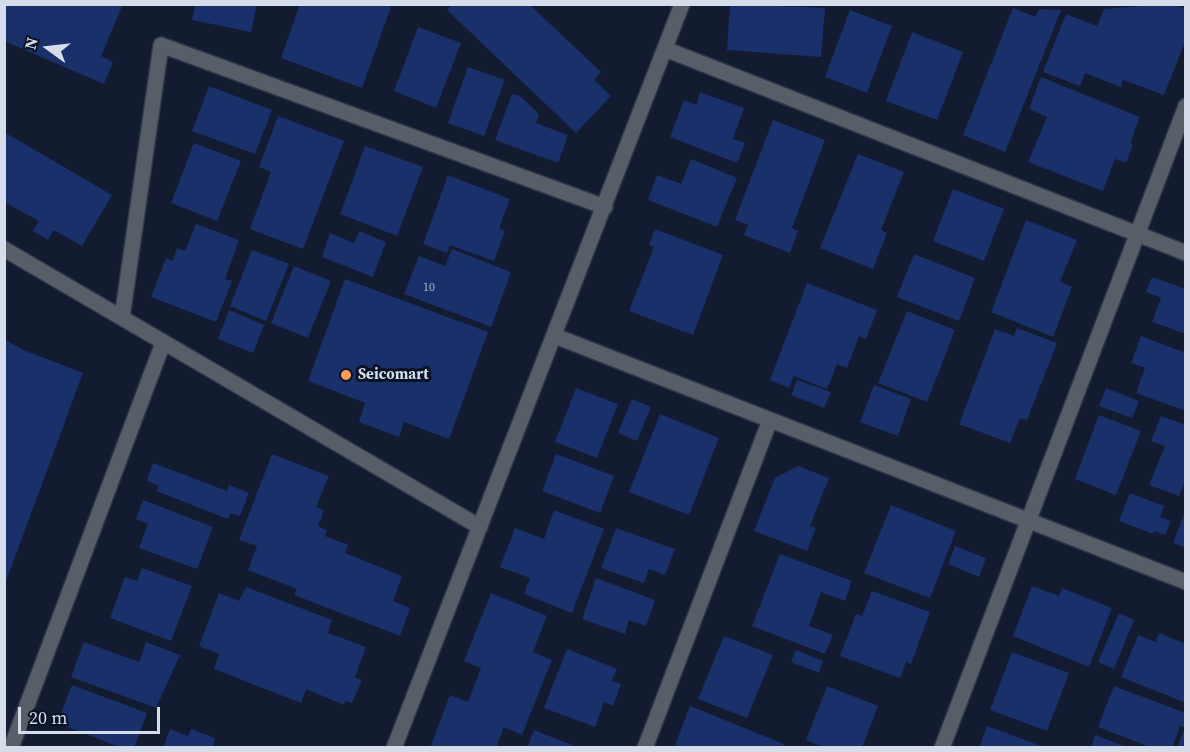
<!DOCTYPE html>
<style>
body{margin:0}
#map{position:relative;width:1190px;height:752px;overflow:hidden;background:#121b2f;font-family:"Source Serif 4",serif}
canvas{display:block}
.frame{position:absolute;inset:0;border:6px solid #d5dcea;pointer-events:none}
.north{position:absolute;left:18px;top:18px;width:60px;height:60px;-webkit-text-stroke:4px #0a1225;paint-order:stroke;rotate:285deg;font-size:16px;font-weight:700;line-height:24px;text-align:center;color:#d5dcea}
.north::after{content:'';display:block;margin:auto;width:21px;height:27px;background:#d5dcea;clip-path:polygon(50% 0,100% 100%,50% 72%,0 100%)}
.scale{position:absolute;left:18px;top:707px;width:142px;height:27px;box-sizing:border-box;border:3px solid #d5dcea;border-top:0;padding-left:8px;font-size:18px;line-height:21px;white-space:nowrap;color:#d5dcea;-webkit-text-stroke:4px #0a1225;paint-order:stroke}
</style>
<div id="map">
<canvas width="1190" height="752"></canvas>
<div class="frame"></div>
<div class="north">N</div>
<div class="scale">20 m</div>
</div>
<script>
const ctx = document.querySelector('canvas').getContext('2d');
ctx.lineJoin = 'round';
function paint(path, color) { ctx.fillStyle = color; ctx.fill(path, 'evenodd'); }
const toPath = rows => new Path2D(rows.map(r => 'M' + r).join(''));
function stroke(path, color, width, dash) { ctx.strokeStyle = color; ctx.lineWidth = width; ctx.lineCap = dash ? 'butt' : 'round'; ctx.setLineDash(dash || []); ctx.stroke(path); }
function write(font, color, halo, rows, align = 'center') {
  ctx.font = font + ' "Source Serif 4",serif'; ctx.lineWidth = 6; ctx.setLineDash([]); ctx.textBaseline = 'middle'; ctx.strokeStyle = halo; ctx.fillStyle = color; for (const [text, x, y, turn = 0] of rows) {
    ctx.save(); ctx.translate(x, y); ctx.rotate((+turn || 0) * Math.PI / 180); ctx.textAlign = isNaN(turn) ? turn : align; if (halo) ctx.strokeText(text, 0, 0); ctx.fillText(text, 0, 0); ctx.restore();
  }
}
paint(toPath([
 [4,4,123,4,101,56,113,62,104,84,4,41],
 [195,4,257,4,251,32,192,20],
 [300,4,392,4,362,88,281,58],
 [452,4,529,4,601,72,594,80,611,96,576,133,447,10],
 [730,4,825,8,821,57,727,50],
 [1155,5,1174,5,1186,9,1186,39,1164,95,1123,80,1121,87,1085,73,1080,86,1043,72,1066,14,1097,26,1104,9],
 [1013,8,1035,17,1039,9,1061,10,1005,152,963,135],
 [850,10,892,26,867,93,825,77],
 [418,27,461,43,436,108,394,91],
 [912,32,963,52,937,120,886,101],
 [468,67,505,80,484,136,448,123],
 [1041,77,1140,117,1130,143,1133,144,1126,163,1115,159,1103,191,1028,162,1047,117,1029,109],
 [209,86,272,110,255,154,192,131],
 [700,92,744,108,733,139,745,143,737,163,670,137,684,100,696,105],
 [512,94,520,96,539,114,536,123,568,135,558,163,495,140],
 [278,116,344,141,303,249,250,229,271,172,259,167],
 [773,120,825,140,792,228,798,231,790,253,744,235,748,225,735,220],
 [4,132,112,195,82,246,54,230,48,240,33,231,39,221,4,202],
 [194,143,241,161,217,221,171,203],
 [365,146,423,167,397,236,340,214],
 [858,154,904,172,881,230,887,233,873,269,820,248],
 [691,159,737,178,717,227,648,200,657,175,681,184],
 [448,175,510,199,499,228,505,231,494,261,450,245,447,253,423,244],
 [953,189,1004,209,984,261,933,241],
 [1026,220,1077,240,1060,282,1072,287,1053,337,991,312],
 [196,224,239,240,225,279,232,281,216,322,151,297,166,258,173,261,177,248,185,251],
 [655,229,723,255,693,335,629,311,654,247,649,245],
 [359,231,386,242,373,277,322,257,330,233,354,243],
 [452,249,511,272,491,327,404,294,419,256,445,266],
 [252,250,289,264,266,321,230,306],
 [914,254,975,278,959,321,897,297],
 [294,266,331,281,308,338,271,323],
 [1152,277,1186,289,1186,334,1152,322,1161,298,1146,292],
 [345,279,488,332,449,439,404,422,399,437,359,422,365,403,308,381],
 [807,283,877,310,866,339,859,336,847,368,837,364,827,389,794,376,789,388,770,380],
 [229,310,264,325,253,353,218,339],
 [907,311,955,330,927,402,878,383],
 [1017,328,1057,343,1027,420,1020,418,1010,443,959,424,995,329,1014,336],
 [1141,336,1186,353,1186,402,1183,410,1136,393,1145,368,1131,363],
 [4,339,23,350,83,373,5,584],
 [797,380,831,392,824,408,791,395],
 [874,385,911,399,898,436,860,422],
 [576,388,618,404,597,458,555,442],
 [1106,388,1139,401,1132,418,1099,406],
 [632,399,651,407,637,441,618,433],
 [660,414,719,438,689,515,629,492],
 [1099,415,1141,431,1116,495,1075,479],
 [1161,416,1186,425,1186,479,1179,496,1149,485,1165,446,1151,441],
 [272,454,329,476,316,507,324,510,318,526,327,530,325,536,348,545,345,553,402,576,393,601,410,608,400,636,294,595,297,589,248,570,257,546,239,540],
 [556,454,614,476,600,513,542,491],
 [153,463,227,491,229,485,249,493,240,516,230,513,228,519,156,491,159,486,147,481],
 [798,466,829,478,810,526,816,528,807,551,754,531,775,478],
 [1130,493,1164,506,1160,517,1171,521,1165,535,1154,531,1153,534,1119,521],
 [143,500,213,527,197,569,139,548,148,524,136,519],
 [891,505,956,531,930,598,864,573],
 [554,510,604,529,572,613,524,594,530,578,500,567,515,528,544,539],
 [1185,512,1186,512,1186,548,1173,543],
 [616,528,675,549,665,575,649,569,644,583,601,568],
 [955,546,986,558,979,577,948,564],
 [780,554,852,581,845,601,821,592,809,626,833,635,825,654,752,626],
 [142,568,192,586,171,641,110,618,125,577,137,581],
 [596,578,655,600,646,626,629,620,625,634,582,619],
 [1032,586,1059,596,1062,588,1112,608,1089,667,1013,636],
 [246,587,332,620,328,633,366,647,355,677,362,680,352,703,345,701,344,705,306,689,301,703,214,669,219,654,199,646,219,593,239,601],
 [872,591,930,612,911,664,906,662,900,678,840,656,856,614,862,616],
 [491,593,547,616,533,652,552,660,522,735,504,727,496,748,430,748,450,695,468,702,481,668,464,661],
 [1119,613,1134,620,1114,669,1098,662],
 [1159,633,1186,644,1186,703,1121,677,1138,635,1156,642],
 [724,636,773,655,747,718,698,699],
 [84,642,139,662,146,642,180,655,156,708,71,677],
 [567,649,617,669,612,681,621,684,613,706,604,702,595,727,544,708],
 [796,650,823,661,819,673,791,662],
 [1012,652,1069,673,1047,731,990,710],
 [72,685,147,713,134,748,122,748,57,723],
 [827,686,878,706,862,748,825,748,806,740],
 [1114,686,1186,713,1186,728,1180,726,1172,748,1152,748,1098,727],
 [690,706,784,744,782,748,674,748],
 [987,726,1044,747,1043,748,979,748],
 [170,729,188,736,191,729,215,738,213,745,220,748,163,748],
 [534,730,577,747,577,748,527,748],
 [1184,730,1186,748,1177,748],
 [1095,735,1127,747,1127,748,1091,748]
]), '#19306a');
const street = toPath([
 [665,49,1186,253],
 [4,249,480,527],
 [122,318,161,45,605,207],
 [555,336,1186,582],
 [11,748,163,343],
 [394,748,682,4],
 [645,748,770,420],
 [942,748,1186,106]
]);
stroke(street, '#2d3649', 18);
stroke(street, '#585e68', 15);
for (const [x, y, r, color] of [
 [346,375,6,"#fd9c55"]
]) { const dot = new Path2D(); dot.arc(x, y, r, 0, 2 * Math.PI); ctx.fillStyle = color; ctx.fill(dot); stroke(dot, '#0a1225', 2); }
write('12px', '#a6b1ca', null, [
 ["10",429,288]
]);
write('bold 15px', '#d5dcea', '#0a1225', [
 ["Seicomart",358,375]
], 'left');
</script>
